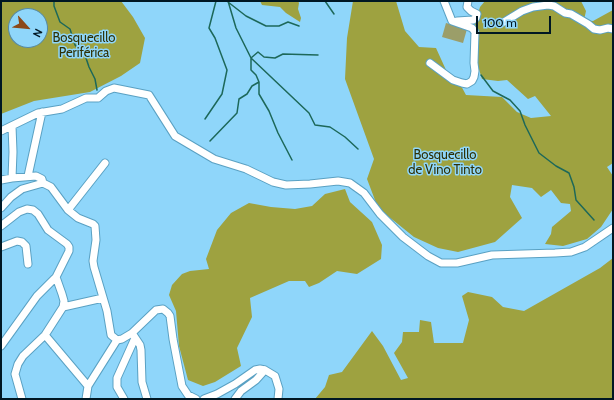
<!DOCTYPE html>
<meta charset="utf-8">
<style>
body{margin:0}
#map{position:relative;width:614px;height:400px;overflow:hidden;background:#8fd6fa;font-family:Cabin,sans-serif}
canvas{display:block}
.frame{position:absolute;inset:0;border:2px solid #001723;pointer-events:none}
.north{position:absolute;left:8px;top:8px;width:40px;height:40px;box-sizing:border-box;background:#8fd6fa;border:1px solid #568aa4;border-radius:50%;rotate:117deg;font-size:11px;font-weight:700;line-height:16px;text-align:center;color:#001723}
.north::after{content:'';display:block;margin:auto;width:14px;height:18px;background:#8b4819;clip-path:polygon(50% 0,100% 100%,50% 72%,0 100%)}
.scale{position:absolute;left:476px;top:16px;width:75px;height:18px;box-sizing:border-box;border:2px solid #001723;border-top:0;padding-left:5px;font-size:12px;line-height:14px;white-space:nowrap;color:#001723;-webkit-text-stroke:3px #8fd6fa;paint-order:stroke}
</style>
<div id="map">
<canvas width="614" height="400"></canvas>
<div class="frame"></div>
<div class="north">N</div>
<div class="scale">100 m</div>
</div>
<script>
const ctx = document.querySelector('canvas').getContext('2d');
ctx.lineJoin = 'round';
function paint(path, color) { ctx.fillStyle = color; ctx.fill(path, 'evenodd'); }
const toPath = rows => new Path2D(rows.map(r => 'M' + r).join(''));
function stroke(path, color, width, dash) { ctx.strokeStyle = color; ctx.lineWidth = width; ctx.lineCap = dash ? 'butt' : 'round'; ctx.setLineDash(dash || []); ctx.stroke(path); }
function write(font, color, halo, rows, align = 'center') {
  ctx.font = font + ' Cabin,sans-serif'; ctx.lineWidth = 3; ctx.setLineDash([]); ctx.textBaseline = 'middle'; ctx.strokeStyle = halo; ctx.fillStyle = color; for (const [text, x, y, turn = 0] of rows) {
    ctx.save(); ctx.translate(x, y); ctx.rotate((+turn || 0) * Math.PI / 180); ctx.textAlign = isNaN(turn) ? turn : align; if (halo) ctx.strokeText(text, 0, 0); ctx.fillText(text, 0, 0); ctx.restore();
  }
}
paint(toPath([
 [446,23,467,29,463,43,442,37]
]), '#9b9e69');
paint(toPath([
 [1,1,121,1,133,17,145,38,140,63,121,76,90,92,34,101,1,114],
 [16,16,40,16,40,40,16,40],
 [260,1,298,1,299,3,298,9,301,18,300,22,286,13,280,7,262,5],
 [353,1,396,1,405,31,419,47,436,48,446,70,459,82,466,95,502,97,517,112,531,118,551,116,535,96,528,99,507,80,498,81,482,79,478,66,472,34,480,7,485,1,534,1,549,3,551,1,581,1,586,11,584,20,593,21,613,10,613,163,607,167,613,176,613,209,601,227,587,239,563,246,545,244,551,234,552,227,571,211,570,204,561,203,551,190,541,197,532,188,512,185,510,197,522,218,495,242,458,252,438,248,414,237,378,208,367,179,374,159,345,79,347,38],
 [345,189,350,202,372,222,382,245,381,259,357,274,337,271,319,283,309,287,305,281,289,281,250,298,252,317,237,348,241,366,215,382,203,386,188,380,179,346,176,311,169,295,172,285,182,274,190,271,209,269,206,259,217,230,231,213,249,203,271,207,295,209,312,206,325,194],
 [613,258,613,399,315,399,325,387,329,375,342,372,372,331,383,346,401,380,408,378,394,353,402,342,403,332,419,332,420,320,431,322,434,343,463,343,469,320,462,296,468,292,492,297,503,307,524,311,600,268]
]), '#9ea240');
stroke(toPath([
 [54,1,54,6,60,22,70,29,75,45,85,55,89,67,95,79,97,90],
 [228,1,236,28,251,58,309,113,315,125,330,127,345,137,358,149],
 [325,1,334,14],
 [228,2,246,16,266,26,279,26,288,22,299,26],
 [481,75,493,91,510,100,520,111,525,125,539,153,556,166,569,173,574,187,576,200,594,220],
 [205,119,222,94,227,70,215,38,209,28,216,1],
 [210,141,237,113,239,99,247,94,252,86,259,82],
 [292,160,278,133,269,111,259,94,259,82,256,75,251,70,251,58,258,52,264,57,275,58,283,54,318,55]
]), '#1d6859', 1.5);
const minor = toPath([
 [457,21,473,20,476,18,477,14,471,11,467,7,468,1],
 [504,22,522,11,533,7,548,5,554,6,565,13,571,14,588,24,594,29,600,30,608,28,613,29],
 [430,63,453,80,462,83,467,84,472,81,474,77,475,71,474,63,475,32,472,28,452,21,444,1],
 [1,131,38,113,62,109,86,98,98,98,106,91,114,88,149,95,175,136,214,159,246,169,273,182,286,185,310,184,338,181,350,183,364,193,380,214,403,237,428,256,441,263,457,263,492,255,555,253,571,252,585,247,613,228],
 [28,176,42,112],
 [12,178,13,152,12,126],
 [1,180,12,178,36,176,42,179,43,183],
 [1,208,11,197,22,189,43,183,51,187,68,210,78,218,93,224,95,226,96,240,93,261,94,267,107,311,111,335,117,340,122,339,132,333,156,310,163,309,168,313,170,316,173,339,182,386,188,395,196,399],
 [68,210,105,163],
 [1,226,19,212,27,209,33,210,38,214,48,230,67,244,69,247,69,251,56,277,37,296,1,346],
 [1,247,17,241,22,242,26,246,28,264],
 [63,307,103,298],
 [132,333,140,345,141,350,142,382,147,399],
 [45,335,88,386],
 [22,399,15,374,18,364,23,356,45,335,63,307,64,301,62,294,56,277],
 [86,399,88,386,117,340],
 [124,399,117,387,117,378,135,338],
 [204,399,217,394,235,384,255,370,260,369,265,370,275,376,279,389,278,399],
 [235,399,241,391,256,380,265,370]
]);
stroke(minor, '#5aa1c3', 9);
stroke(minor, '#fff', 7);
write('13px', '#2e3005', '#8fd6fa', [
 ["Bosquecillo",84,38],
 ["Periférica",84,53],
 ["Bosquecillo",445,155],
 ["de Vino Tinto",445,170]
]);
</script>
